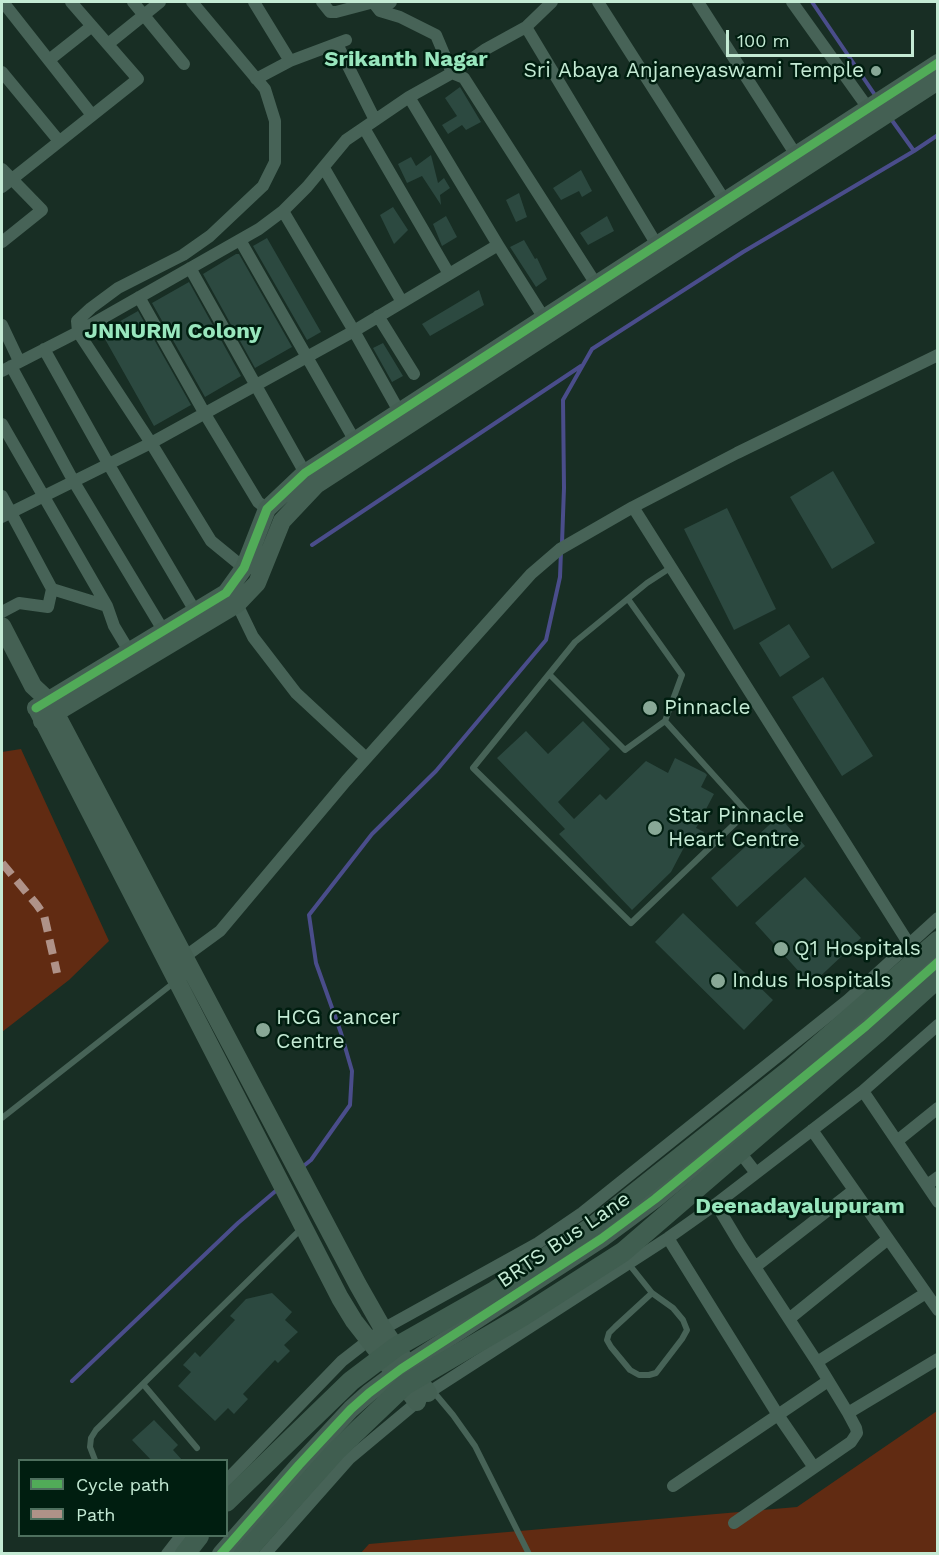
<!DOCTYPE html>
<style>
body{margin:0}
#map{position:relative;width:939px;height:1555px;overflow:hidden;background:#182e24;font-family:"Work Sans",sans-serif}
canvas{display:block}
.frame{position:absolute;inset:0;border:3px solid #c4ead4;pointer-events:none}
.legend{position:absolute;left:18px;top:1459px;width:210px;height:78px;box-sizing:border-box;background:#001e10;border:2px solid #4e705e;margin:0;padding:8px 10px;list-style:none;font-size:18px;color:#c4ead4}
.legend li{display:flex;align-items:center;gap:12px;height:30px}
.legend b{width:30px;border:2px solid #4e705e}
.scale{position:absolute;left:726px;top:30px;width:188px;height:27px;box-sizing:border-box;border:3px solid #c4ead4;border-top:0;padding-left:8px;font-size:18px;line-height:21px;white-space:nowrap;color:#c4ead4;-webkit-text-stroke:4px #001e10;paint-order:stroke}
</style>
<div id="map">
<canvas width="939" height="1555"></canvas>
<div class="frame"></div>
<ul class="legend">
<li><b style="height:8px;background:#51ab58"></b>Cycle path</li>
<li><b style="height:8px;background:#af9288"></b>Path</li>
</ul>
<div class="scale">100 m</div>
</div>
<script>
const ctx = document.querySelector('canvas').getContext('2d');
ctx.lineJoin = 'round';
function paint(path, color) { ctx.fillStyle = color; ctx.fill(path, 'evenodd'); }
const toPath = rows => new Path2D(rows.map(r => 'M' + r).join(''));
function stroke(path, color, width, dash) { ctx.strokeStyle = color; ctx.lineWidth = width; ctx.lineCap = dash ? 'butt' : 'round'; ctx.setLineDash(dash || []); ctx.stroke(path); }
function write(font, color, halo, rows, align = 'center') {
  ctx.font = font + ' "Work Sans",sans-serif'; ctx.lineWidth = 5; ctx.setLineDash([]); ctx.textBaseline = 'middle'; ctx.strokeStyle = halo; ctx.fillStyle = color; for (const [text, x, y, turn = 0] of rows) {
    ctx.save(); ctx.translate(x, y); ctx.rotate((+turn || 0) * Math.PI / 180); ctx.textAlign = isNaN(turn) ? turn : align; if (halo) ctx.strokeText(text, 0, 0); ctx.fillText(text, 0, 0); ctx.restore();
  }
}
paint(toPath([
 [21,749,109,941,69,980,2,1032,2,752],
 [937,1411,937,1553,360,1554,369,1544,797,1507]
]), '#612b12');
stroke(toPath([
 [812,2,877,98],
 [891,119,914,151],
 [562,543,564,488,563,400,592,349,743,252,914,151,938,135],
 [312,545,581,366],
 [301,1168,311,1160,350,1105,352,1071,341,1033,316,963,309,915,372,834,436,771,546,640,560,577,561,551],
 [72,1381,238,1223,278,1189]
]), '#4a4d8b', 4);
paint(toPath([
 [460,87,481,122,466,130,462,125,448,134,442,125,457,116,445,98],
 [431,155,438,183,444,178,450,188,440,195,441,205,422,176,407,183,398,164,411,157,416,166],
 [581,170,592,191,582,197,579,191,561,200,553,188],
 [519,193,527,217,516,222,506,200],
 [393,207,408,230,394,244,380,215],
 [446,216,457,237,442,246,433,224],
 [607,216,614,231,588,245,580,233],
 [267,238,321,332,307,340,253,246],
 [524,240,535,259,537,258,547,279,536,287,510,247],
 [236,254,239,254,292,347,255,368,203,274],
 [189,282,241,376,205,397,152,303],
 [479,290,484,305,430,336,422,324],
 [138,311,191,405,154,426,101,332],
 [383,343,403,376,392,382,373,348],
 [833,471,875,543,832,569,790,497],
 [727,508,776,609,734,630,684,529],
 [789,624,810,657,780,677,759,643],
 [823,677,873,756,842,776,792,697],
 [583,721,610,749,558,802,574,819,600,794,606,800,646,761,668,773,675,758,705,773,707,775,701,787,714,794,696,828,704,832,699,841,690,836,671,872,632,910,559,834,565,829,497,758,526,731,548,754],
 [779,816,805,846,737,907,711,878],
 [805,877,861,938,811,985,755,923],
 [683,913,773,1000,744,1030,655,942],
 [272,1293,292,1312,285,1320,298,1332,284,1345,290,1351,278,1363,275,1360,243,1394,248,1399,234,1414,228,1408,215,1421,178,1386,191,1372,183,1365,195,1352,200,1357,235,1320,230,1316,246,1299],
 [154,1420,178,1445,173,1450,183,1461,152,1461,132,1440]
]), '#2c4940');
stroke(toPath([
 [628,599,682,675,665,721,747,812,631,923,473,768,575,642,647,583,670,568],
 [549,674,625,750,665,721],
 [2,1118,176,981],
 [628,1263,652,1293,673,1308,683,1320,687,1330,682,1339,656,1373,649,1375,639,1375,630,1370,611,1347,607,1340,609,1333,615,1327,652,1293],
 [143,1384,197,1448],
 [432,1390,453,1415,475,1446,529,1554],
 [95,1460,90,1447,91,1438,96,1430,301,1229]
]), '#476357', 6);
stroke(toPath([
 [3,2,92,115],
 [133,2,184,64],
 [192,2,265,89,275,121,275,162,263,186,210,236,183,255,118,288,91,308,77,321,78,332,151,443,211,541,244,568],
 [254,2,290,61],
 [322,2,330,12,336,12,374,2],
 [373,2,380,11,400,17,436,35,452,73,486,49,526,27,552,2],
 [598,2,725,201],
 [698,2,796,155],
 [792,2,868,108],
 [380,11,391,2],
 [526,27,657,245],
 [108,44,160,2],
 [337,44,375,120],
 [49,60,92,26],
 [2,72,59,141],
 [256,79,290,61,346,40],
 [409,97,498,245,544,318],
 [364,128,449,274],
 [324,168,402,302],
 [2,169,42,210,2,242],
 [2,187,138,79,71,2],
 [283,211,354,331,400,413],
 [240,240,355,441],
 [190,268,305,473],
 [139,297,205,414,258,502,267,509],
 [378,316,414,374],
 [2,325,19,361],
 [44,349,109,465,195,611],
 [11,366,74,482,163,630],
 [2,371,78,332,259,229,283,211,307,187,346,140,409,97,452,73,464,78,596,284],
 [2,424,107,606,114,626,129,651],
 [2,496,52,589,48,607,19,603,2,612],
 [2,517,151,443,354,331,498,245],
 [52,589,107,606],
 [237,604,253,637,296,693,366,758],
 [909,944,633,507,737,453,938,355],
 [179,961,220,931,346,781,531,574,560,549,633,507],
 [863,1091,938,1202],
 [812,1130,938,1310],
 [897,1141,938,1108],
 [739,1151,756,1173],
 [927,1185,938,1177],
 [716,1204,740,1244,817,1362,848,1413,856,1428,857,1433,851,1442,734,1523],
 [668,1238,778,1415,813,1466],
 [755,1267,854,1190],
 [789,1319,888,1239],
 [817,1362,926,1293],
 [848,1413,938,1359],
 [226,1481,342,1361,383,1329,538,1243,582,1213,848,1000,938,918],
 [673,1486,828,1381],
 [167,1554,181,1536],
 [265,1554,349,1459,428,1393,668,1238,716,1204,863,1091,938,1025]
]), '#476357', 12);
stroke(toPath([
 [2,626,33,686,48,700,56,714,358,1285,383,1329,428,1393],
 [36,708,226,593,244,568,267,509,305,473,938,63],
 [38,711,340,1298,354,1321,417,1402],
 [42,721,237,604,257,583,282,521,316,485,938,81],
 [221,1554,299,1465,351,1409,369,1393,401,1369,601,1239,655,1199,866,1026,938,962]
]), '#446053', 18);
stroke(toPath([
 [226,1502,351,1381,396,1347,493,1292,596,1224,791,1069,938,941],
 [185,1554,199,1536],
 [244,1554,336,1451,405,1385,523,1316,623,1252,876,1034,938,978]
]), '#405e50', 20);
stroke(toPath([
 [2,863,37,905,44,915,57,973]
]), '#af9288', 8, [15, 8]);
stroke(toPath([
 [36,708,226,593,244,568,267,509,305,473,938,63],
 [221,1554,299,1465,351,1409,369,1393,401,1369,601,1239,655,1199,866,1026,938,962]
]), '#51ab58', 9);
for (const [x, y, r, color] of [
 [876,71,6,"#88a896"],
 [650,708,8,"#88a896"],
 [655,828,8,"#88a896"],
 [781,949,8,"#88a896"],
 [718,981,8,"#88a896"],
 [263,1030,8,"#88a896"]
]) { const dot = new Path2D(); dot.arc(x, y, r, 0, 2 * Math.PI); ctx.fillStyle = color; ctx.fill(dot); stroke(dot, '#001e10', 2); }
write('21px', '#c4ead4', '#001e10', [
 ["Sri Abaya Anjaneyaswami Temple",864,71,"right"],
 ["Pinnacle",664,708],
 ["Star Pinnacle",668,816],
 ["Heart Centre",668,840],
 ["Q1 Hospitals",794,949],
 ["Indus Hospitals",732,981],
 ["HCG Cancer",276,1018],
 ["Centre",276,1042]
], 'left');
write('21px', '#c4ead4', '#001e10', [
 ["BRTS Bus Lane",564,1240,-34]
]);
write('bold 22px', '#98e6bd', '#001e10', [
 ["Srikanth Nagar",406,60],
 ["JNNURM Colony",173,332],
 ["Deenadayalupuram",800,1207]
]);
</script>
